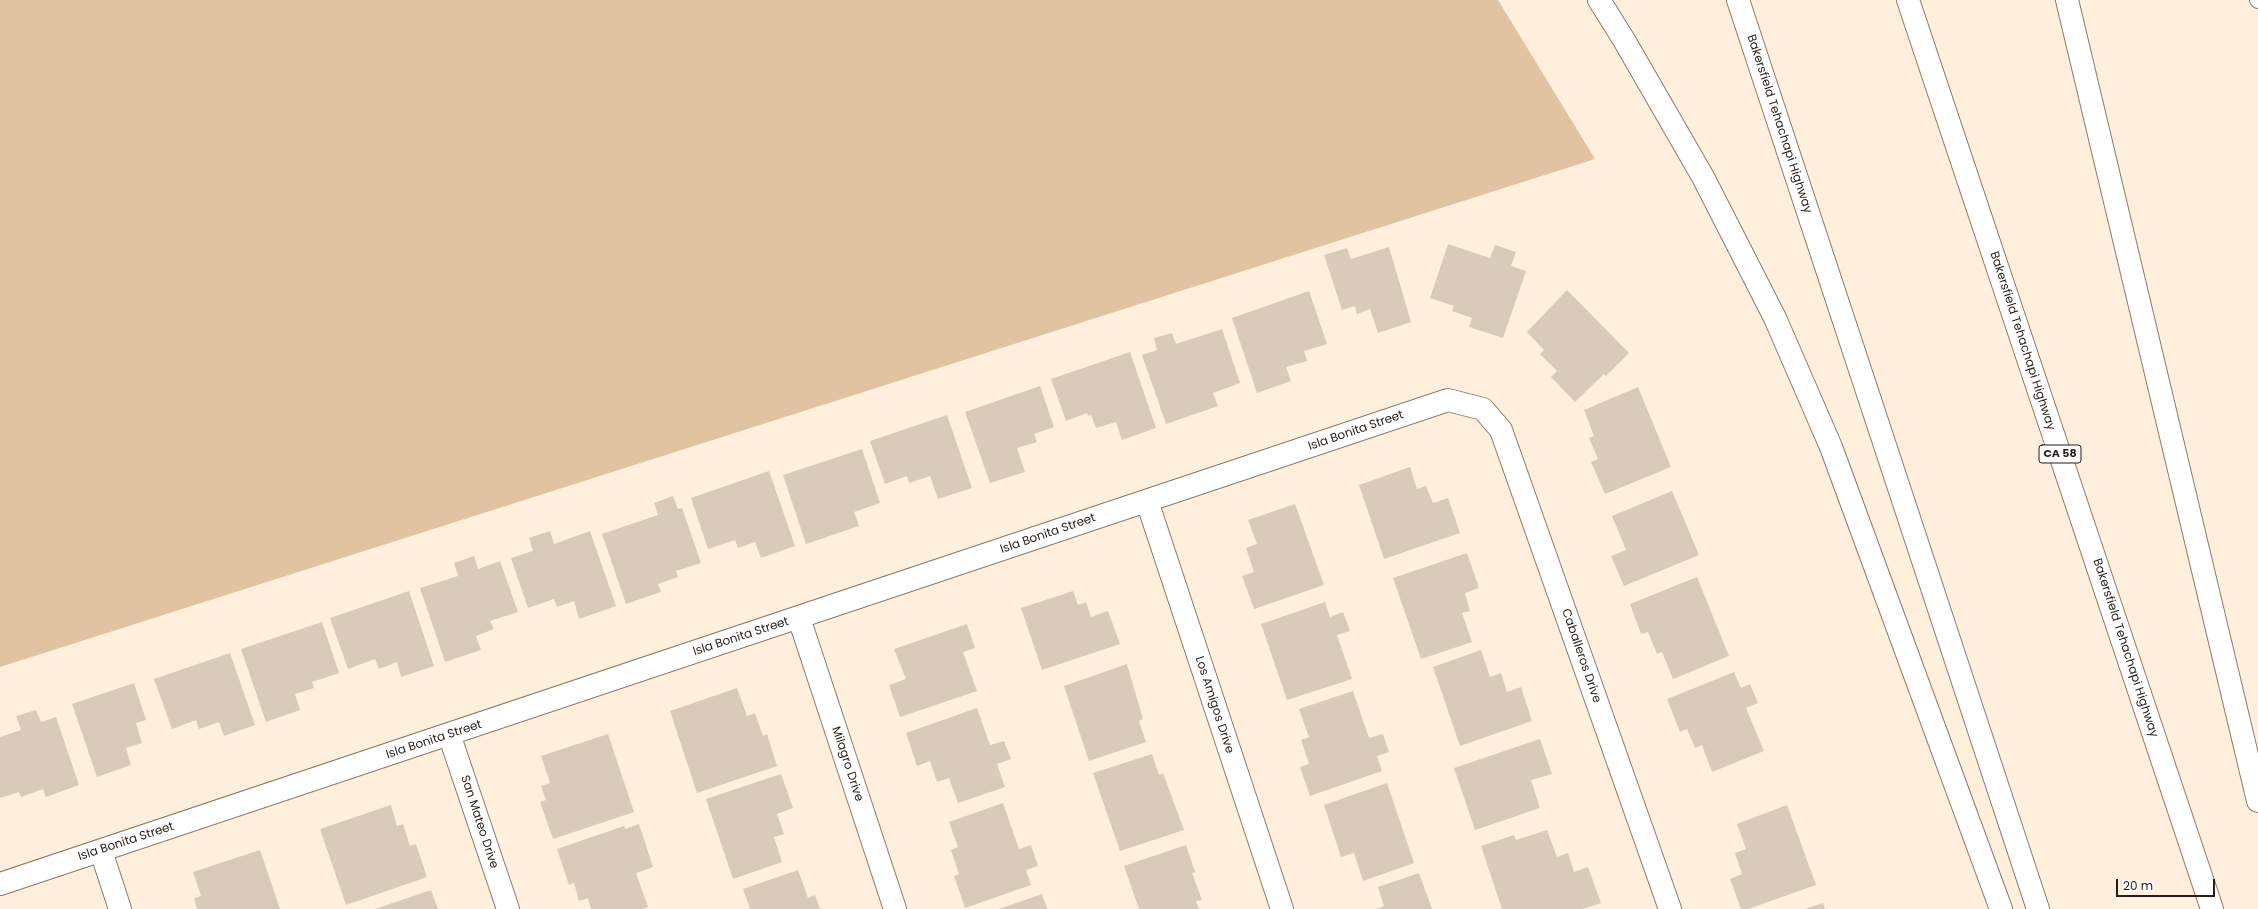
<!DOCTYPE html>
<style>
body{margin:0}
#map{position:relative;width:2258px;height:909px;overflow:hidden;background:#ffefdc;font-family:Poppins,sans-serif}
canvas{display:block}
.scale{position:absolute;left:2116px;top:879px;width:99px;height:18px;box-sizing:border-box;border:2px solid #241e17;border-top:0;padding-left:5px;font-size:12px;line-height:14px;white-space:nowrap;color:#241e17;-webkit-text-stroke:3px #fff;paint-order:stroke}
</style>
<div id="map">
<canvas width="2258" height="909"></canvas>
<div class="scale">20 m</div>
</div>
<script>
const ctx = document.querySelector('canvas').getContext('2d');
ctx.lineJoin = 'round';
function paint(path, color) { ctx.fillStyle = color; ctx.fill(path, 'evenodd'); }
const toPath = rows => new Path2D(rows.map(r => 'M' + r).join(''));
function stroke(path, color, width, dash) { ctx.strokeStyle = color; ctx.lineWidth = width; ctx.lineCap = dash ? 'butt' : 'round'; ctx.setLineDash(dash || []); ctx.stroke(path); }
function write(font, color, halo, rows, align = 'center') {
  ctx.font = font + ' Poppins,sans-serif'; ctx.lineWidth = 3.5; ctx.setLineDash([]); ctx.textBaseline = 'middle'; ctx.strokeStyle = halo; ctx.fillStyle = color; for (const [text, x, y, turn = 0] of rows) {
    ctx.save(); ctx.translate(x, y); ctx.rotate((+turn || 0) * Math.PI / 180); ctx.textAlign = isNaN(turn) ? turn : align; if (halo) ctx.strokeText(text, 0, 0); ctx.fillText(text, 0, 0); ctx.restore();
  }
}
paint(toPath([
 [0,0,1498,0,1595,159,0,667]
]), '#e1c3a1');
paint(toPath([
 [1448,244,1490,258,1495,245,1516,252,1511,266,1526,271,1503,338,1469,327,1472,318,1452,311,1454,306,1430,298],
 [1389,247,1411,322,1378,333,1370,309,1357,314,1355,306,1342,310,1324,255,1347,248,1351,259],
 [1567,290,1629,353,1606,376,1604,374,1575,402,1551,377,1557,371,1540,354,1544,350,1527,332],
 [1309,291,1327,344,1304,351,1307,361,1286,367,1291,381,1257,393,1232,318],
 [1222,329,1240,383,1213,393,1218,406,1166,424,1142,355,1157,350,1154,338,1172,333,1176,344],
 [1130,352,1156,428,1122,440,1116,422,1096,428,1091,415,1088,416,1087,413,1066,421,1051,379],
 [1040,386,1054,427,1034,434,1037,442,1017,448,1025,472,990,483,965,412],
 [1638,387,1671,467,1605,494,1591,462,1598,459,1589,438,1594,436,1584,410],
 [947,415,972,488,938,499,930,476,909,483,907,476,885,484,870,441],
 [862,449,880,503,854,512,859,526,806,544,783,475],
 [1410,467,1417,489,1426,486,1433,503,1448,498,1460,533,1384,559,1359,485],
 [769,471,795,546,761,558,755,542,738,548,735,540,708,549,691,498],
 [1672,491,1699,555,1624,586,1611,556,1626,550,1612,516],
 [673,496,678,509,682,508,701,563,676,571,678,577,658,584,661,592,626,604,602,534,658,515,654,503],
 [1295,504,1324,585,1254,609,1242,576,1254,572,1246,548,1257,544,1248,520],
 [550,531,554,544,590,531,616,606,579,619,574,601,557,607,554,599,528,608,511,558,533,551,529,538],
 [1467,553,1479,588,1465,593,1470,611,1462,613,1472,642,1421,659,1393,578],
 [474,556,478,569,500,561,518,612,490,621,494,629,476,636,481,650,445,662,420,588,458,576,454,563],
 [1697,577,1729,656,1673,679,1662,652,1657,654,1648,632,1641,634,1630,604],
 [409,591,434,666,401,677,397,662,379,669,375,659,348,669,330,618],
 [1073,591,1078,605,1086,602,1091,617,1108,611,1120,644,1042,670,1021,608],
 [1325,602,1330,617,1343,612,1350,631,1337,635,1352,679,1287,700,1261,624],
 [322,622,339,673,312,682,314,688,295,694,300,710,266,722,241,649],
 [967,624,975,648,963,652,977,691,900,717,889,685,906,679,894,649],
 [1481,650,1490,677,1501,673,1507,692,1521,687,1532,721,1460,746,1433,667],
 [230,653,255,725,224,736,219,722,199,729,196,720,172,729,154,679],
 [1127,664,1143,719,1139,721,1146,742,1089,761,1064,686],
 [1734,672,1741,688,1750,684,1758,703,1746,708,1764,751,1712,772,1702,745,1695,748,1687,729,1680,732,1667,699],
 [134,683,146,720,136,723,142,743,126,748,131,765,97,777,72,704],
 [737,688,747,716,755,713,763,736,767,734,777,766,697,793,670,711],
 [1353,691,1369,738,1383,734,1389,752,1377,756,1382,771,1310,796,1300,767,1309,764,1301,740,1309,737,1299,709],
 [977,708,990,745,1004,741,1011,759,997,764,1005,787,958,803,949,778,937,782,930,761,917,766,906,733],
 [36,710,41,722,56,717,79,785,46,797,43,789,21,797,19,792,0,798,0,737,21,730,16,716],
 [608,734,634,812,553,839,540,802,546,800,541,786,550,783,541,756],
 [1540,739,1552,774,1531,780,1540,808,1475,830,1454,768],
 [1152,754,1159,775,1163,773,1184,830,1120,851,1093,773],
 [781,774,793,808,777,814,784,834,774,837,782,862,733,879,706,799],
 [1387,783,1414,863,1363,881,1354,853,1341,857,1324,805],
 [1003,803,1019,849,1031,845,1038,866,1026,870,1031,885,965,908,954,876,959,874,951,850,958,847,949,822],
 [391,805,397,826,403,824,410,846,416,844,427,877,346,905,320,829],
 [1787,805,1816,885,1748,909,1741,909,1730,879,1742,874,1735,853,1746,849,1737,824],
 [639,824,653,867,636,873,648,907,643,909,591,909,588,898,579,901,574,883,569,885,557,849,624,826,625,829],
 [1547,830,1557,857,1568,853,1574,872,1588,867,1601,903,1583,909,1502,909,1481,846,1514,835,1516,840],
 [1186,845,1195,872,1192,873,1202,900,1196,901,1199,909,1139,909,1124,866],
 [260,850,280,909,197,909,194,898,201,896,193,872],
 [798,870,808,898,815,895,820,909,750,909,743,889],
 [1419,873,1432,909,1377,909,1384,906,1378,887],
 [431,890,438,909,375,909],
 [1042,894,1047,909,999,909],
 [1823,903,1825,909,1805,909]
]), '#dacab9');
const lane = toPath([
 [2257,0,2258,1]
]);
const street = toPath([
 [1147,501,1282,909],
 [799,618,895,909],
 [449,734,508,909],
 [101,851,120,909],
 [0,884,1448,400,1483,409,1501,430,1670,909]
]);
const highway = toPath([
 [1599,0,1624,40,1703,177,1775,318,1831,447,2001,909],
 [1738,0,2038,909],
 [1908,0,2212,909],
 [2067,0,2258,801]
]);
stroke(lane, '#8a7b6b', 16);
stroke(street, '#8a7b6b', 24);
stroke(highway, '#8a7b6b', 24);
stroke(lane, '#fff', 14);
stroke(street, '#fff', 22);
stroke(highway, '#fff', 22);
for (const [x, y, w] of [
 [2060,454,42]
]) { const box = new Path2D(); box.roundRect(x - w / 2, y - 9, w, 18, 3); ctx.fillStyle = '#fff'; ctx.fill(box); stroke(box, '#241e17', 1); }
write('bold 11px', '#241e17', null, [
 ["CA 58",2060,454]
]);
write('12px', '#241e17', '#fff', [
 ["Bakersfield Tehachapi Highway",1779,124,72],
 ["Bakersfield Tehachapi Highway",2022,341,72],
 ["Isla Bonita Street",1356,431,-19],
 ["Isla Bonita Street",1048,534,-19],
 ["Isla Bonita Street",741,637,-18],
 ["Bakersfield Tehachapi Highway",2125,648,72],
 ["Caballeros Drive",1581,656,71],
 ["Los Amigos Drive",1214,705,72],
 ["Isla Bonita Street",434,740,-18],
 ["Milagro Drive",847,764,72],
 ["San Mateo Drive",479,822,72],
 ["Isla Bonita Street",126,842,-18]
]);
</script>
